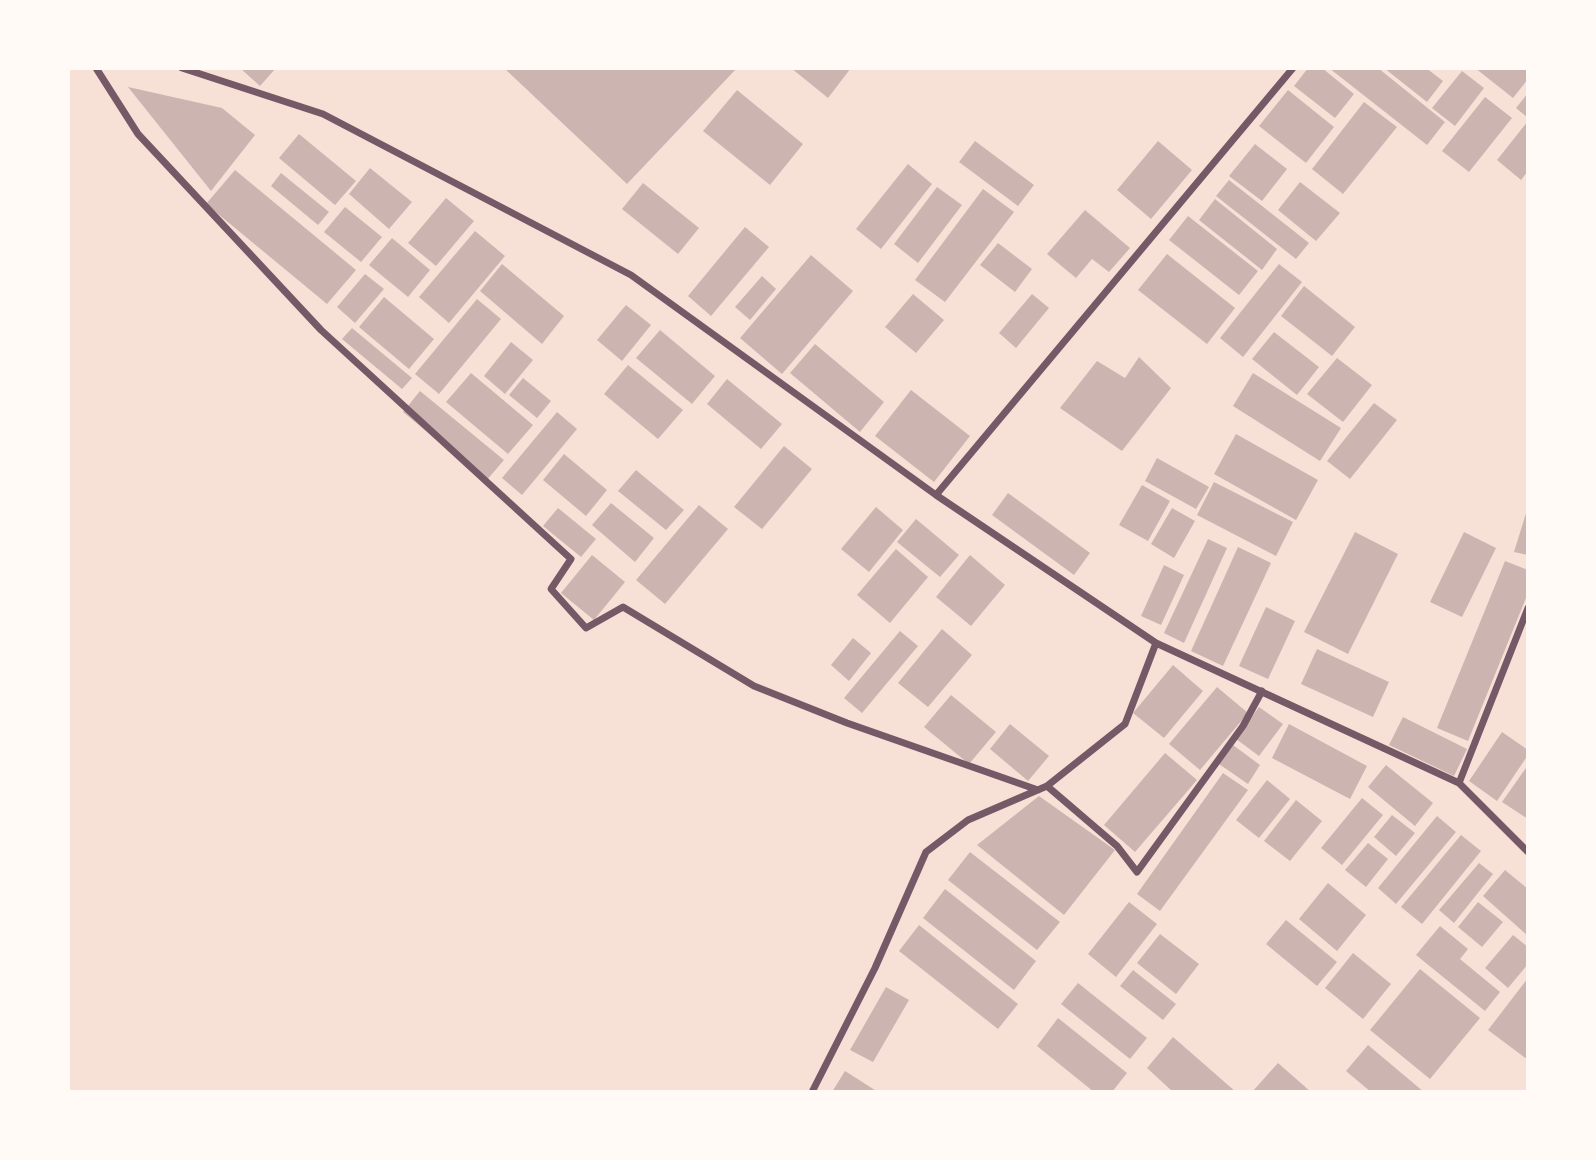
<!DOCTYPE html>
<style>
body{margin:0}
#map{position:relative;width:1596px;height:1160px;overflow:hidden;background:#f7e1d7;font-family:"Open Sans",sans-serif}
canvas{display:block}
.frame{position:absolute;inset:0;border:70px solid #fffaf5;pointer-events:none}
</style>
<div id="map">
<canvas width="1596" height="1160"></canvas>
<div class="frame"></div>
</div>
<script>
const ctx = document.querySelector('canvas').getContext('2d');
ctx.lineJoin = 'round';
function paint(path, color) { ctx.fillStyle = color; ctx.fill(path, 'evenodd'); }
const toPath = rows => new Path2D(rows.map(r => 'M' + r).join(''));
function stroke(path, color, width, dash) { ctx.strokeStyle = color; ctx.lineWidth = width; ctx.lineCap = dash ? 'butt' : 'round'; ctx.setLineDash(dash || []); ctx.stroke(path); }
paint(toPath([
 [240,68,276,68,260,86],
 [504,68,737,68,627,184],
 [791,68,851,68,828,98],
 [1308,68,1322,68,1354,94,1335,118,1294,86],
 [1329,68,1378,68,1445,122,1427,145],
 [1384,68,1426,68,1443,81,1427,102],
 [1475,68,1528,68,1528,79,1513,98],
 [1462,71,1484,88,1455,126,1432,108],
 [128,87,222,108,255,135,211,191],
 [737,90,803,144,770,185,703,131],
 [1288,90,1334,127,1306,163,1259,126],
 [1528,93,1528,118,1516,108],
 [1485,97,1512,118,1469,172,1442,151],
 [1364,102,1397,127,1343,194,1312,169],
 [1528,121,1528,171,1521,180,1497,160],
 [299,134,356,181,335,205,279,158],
 [975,141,1034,185,1018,206,959,162],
 [1158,141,1192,170,1151,219,1117,190],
 [1255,144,1287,169,1262,201,1229,176],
 [908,164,932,184,881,249,856,229],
 [370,168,412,202,389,229,349,194],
 [235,170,356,270,327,304,206,204],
 [281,173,329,212,318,225,271,186],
 [1229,180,1309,243,1296,259,1216,196],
 [1300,182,1340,213,1316,241,1278,210],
 [643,183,699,228,678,254,622,209],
 [937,187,962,205,918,263,894,244],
 [983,189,1014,212,945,302,915,280],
 [446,198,474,221,436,266,408,243],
 [1215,199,1277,249,1262,270,1199,220],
 [345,207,382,237,361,262,324,232],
 [1085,210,1130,248,1109,272,1092,259,1076,278,1047,254],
 [1188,216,1258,271,1239,295,1169,240],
 [745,227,769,247,711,316,688,296],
 [475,231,505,256,449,323,419,297],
 [392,238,430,270,408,297,369,265],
 [998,243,1032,269,1015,292,980,265],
 [1167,254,1235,308,1207,344,1138,290],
 [811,255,853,291,782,374,740,338],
 [502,264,564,316,542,344,480,291],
 [1279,264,1302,282,1243,357,1220,338],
 [365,274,384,289,355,323,337,307],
 [762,276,776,289,750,320,735,307],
 [1304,286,1355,327,1332,356,1281,316],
 [913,294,944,320,916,353,885,327],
 [1032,294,1049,308,1016,348,999,333],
 [384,297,434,339,409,369,359,327],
 [477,299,501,319,439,394,415,374],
 [626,305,651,325,622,361,597,340],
 [352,328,412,378,402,389,342,339],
 [660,330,715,376,692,404,636,358],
 [1274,332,1319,367,1297,395,1252,359],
 [511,342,533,360,505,394,484,376],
 [815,344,884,402,860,432,790,373],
 [1139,357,1171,388,1122,451,1060,408,1097,361,1125,378],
 [1337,358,1372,385,1343,422,1307,394],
 [628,365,683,410,658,439,604,394],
 [471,373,533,425,508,454,446,402],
 [1253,373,1341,428,1320,461,1233,406],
 [523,378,551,401,537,418,509,395],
 [727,379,782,424,761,449,707,404],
 [911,390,970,436,934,482,875,436],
 [420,391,504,460,486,481,403,412],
 [1374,403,1397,420,1350,479,1327,461],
 [557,412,577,429,522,495,502,478],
 [1236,434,1318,480,1296,520,1214,474],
 [784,446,812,469,762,529,734,507],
 [564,454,607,490,586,516,543,480],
 [1157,458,1209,487,1196,509,1145,481],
 [636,470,684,510,666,530,618,491],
 [1214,482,1293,522,1276,556,1197,515],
 [1142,485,1170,501,1148,541,1119,525],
 [1008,493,1090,553,1074,575,992,515],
 [611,503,654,538,635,562,592,525],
 [699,505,728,529,665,604,636,580],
 [876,507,903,530,869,572,841,549],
 [558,508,596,539,581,557,543,526],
 [1172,508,1195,521,1174,558,1151,544],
 [1527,510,1528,510,1528,555,1514,552],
 [916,519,959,555,940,577,897,542],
 [1355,532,1398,554,1348,654,1304,632],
 [1464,532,1496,548,1462,617,1430,602],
 [1208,539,1227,548,1184,643,1164,633],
 [1238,547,1271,563,1223,666,1191,651],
 [896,549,928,577,890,623,857,595],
 [592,555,625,582,594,620,561,593],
 [970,555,1005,585,971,626,936,597],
 [1505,561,1528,570,1528,593,1468,741,1437,728],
 [1164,565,1184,575,1161,625,1141,616],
 [1266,607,1295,621,1268,679,1239,666],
 [942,629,972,655,928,707,898,683],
 [900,631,918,646,862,713,844,698],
 [853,638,871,653,849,681,831,665],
 [1317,649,1389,682,1373,717,1301,684],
 [1173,665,1203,691,1164,738,1133,713],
 [1217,687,1248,713,1200,770,1169,744],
 [951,695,996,732,969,764,924,727],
 [1259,707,1283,724,1259,756,1236,739],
 [1403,717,1467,749,1454,776,1389,745],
 [1010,724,1049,756,1028,781,990,749],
 [1289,724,1367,766,1350,799,1272,758],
 [1502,732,1528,750,1528,755,1497,801,1469,781],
 [1233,745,1260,765,1248,784,1219,764],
 [1165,753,1197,780,1135,852,1104,825],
 [1386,765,1433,803,1415,826,1368,787],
 [1528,765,1528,819,1502,802],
 [1223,773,1248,790,1160,911,1137,894],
 [1267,780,1290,799,1259,838,1236,820],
 [1039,796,1115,850,1064,915,977,845],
 [1362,798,1383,815,1342,865,1321,848],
 [1296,800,1322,821,1290,861,1264,841],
 [1392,815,1415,833,1396,856,1374,837],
 [1437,816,1456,832,1396,904,1378,888],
 [1461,835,1481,851,1422,924,1401,907],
 [1368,843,1388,859,1366,887,1345,870],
 [970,852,1060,922,1037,950,948,880],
 [1479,863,1493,874,1454,923,1439,910],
 [1505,870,1528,889,1528,936,1483,896],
 [1328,883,1366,915,1337,951,1299,919],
 [945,889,1036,961,1014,990,923,918],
 [1129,902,1157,924,1116,977,1088,954],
 [1478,902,1503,922,1482,947,1458,927],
 [1286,920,1337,962,1317,986,1266,944],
 [919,925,1018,1004,998,1029,899,951],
 [1440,926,1468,949,1460,959,1500,992,1485,1011,1416,955],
 [1160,934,1199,964,1176,994,1137,963],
 [1513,935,1528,947,1528,964,1508,988,1485,968],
 [1353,953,1391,984,1363,1019,1325,988],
 [1420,969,1480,1018,1430,1079,1370,1030],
 [1133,970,1176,1004,1163,1020,1120,986],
 [1528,978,1528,1060,1488,1030],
 [1078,983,1147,1038,1130,1059,1061,1004],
 [886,987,909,1000,873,1062,850,1050],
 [1058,1018,1127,1073,1112,1092,1094,1092,1037,1046],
 [1173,1037,1236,1092,1173,1092,1147,1068],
 [1368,1045,1424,1092,1371,1092,1346,1071],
 [1278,1063,1311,1092,1252,1092],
 [845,1071,878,1092,832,1092]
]), '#ccb4b1');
stroke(toPath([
 [96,68,138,134,321,330,571,559,551,589,586,628,623,607,754,686,847,723,1038,790],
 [182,68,323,114,631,275,936,495,1156,643,1459,783,1528,852],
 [936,495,1293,68],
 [1459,783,1528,608],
 [1047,786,1117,846,1137,872,1243,726,1262,691],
 [812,1092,875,968,926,852,968,820,1047,786,1125,724,1156,643]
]), '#755966', 7);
</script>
